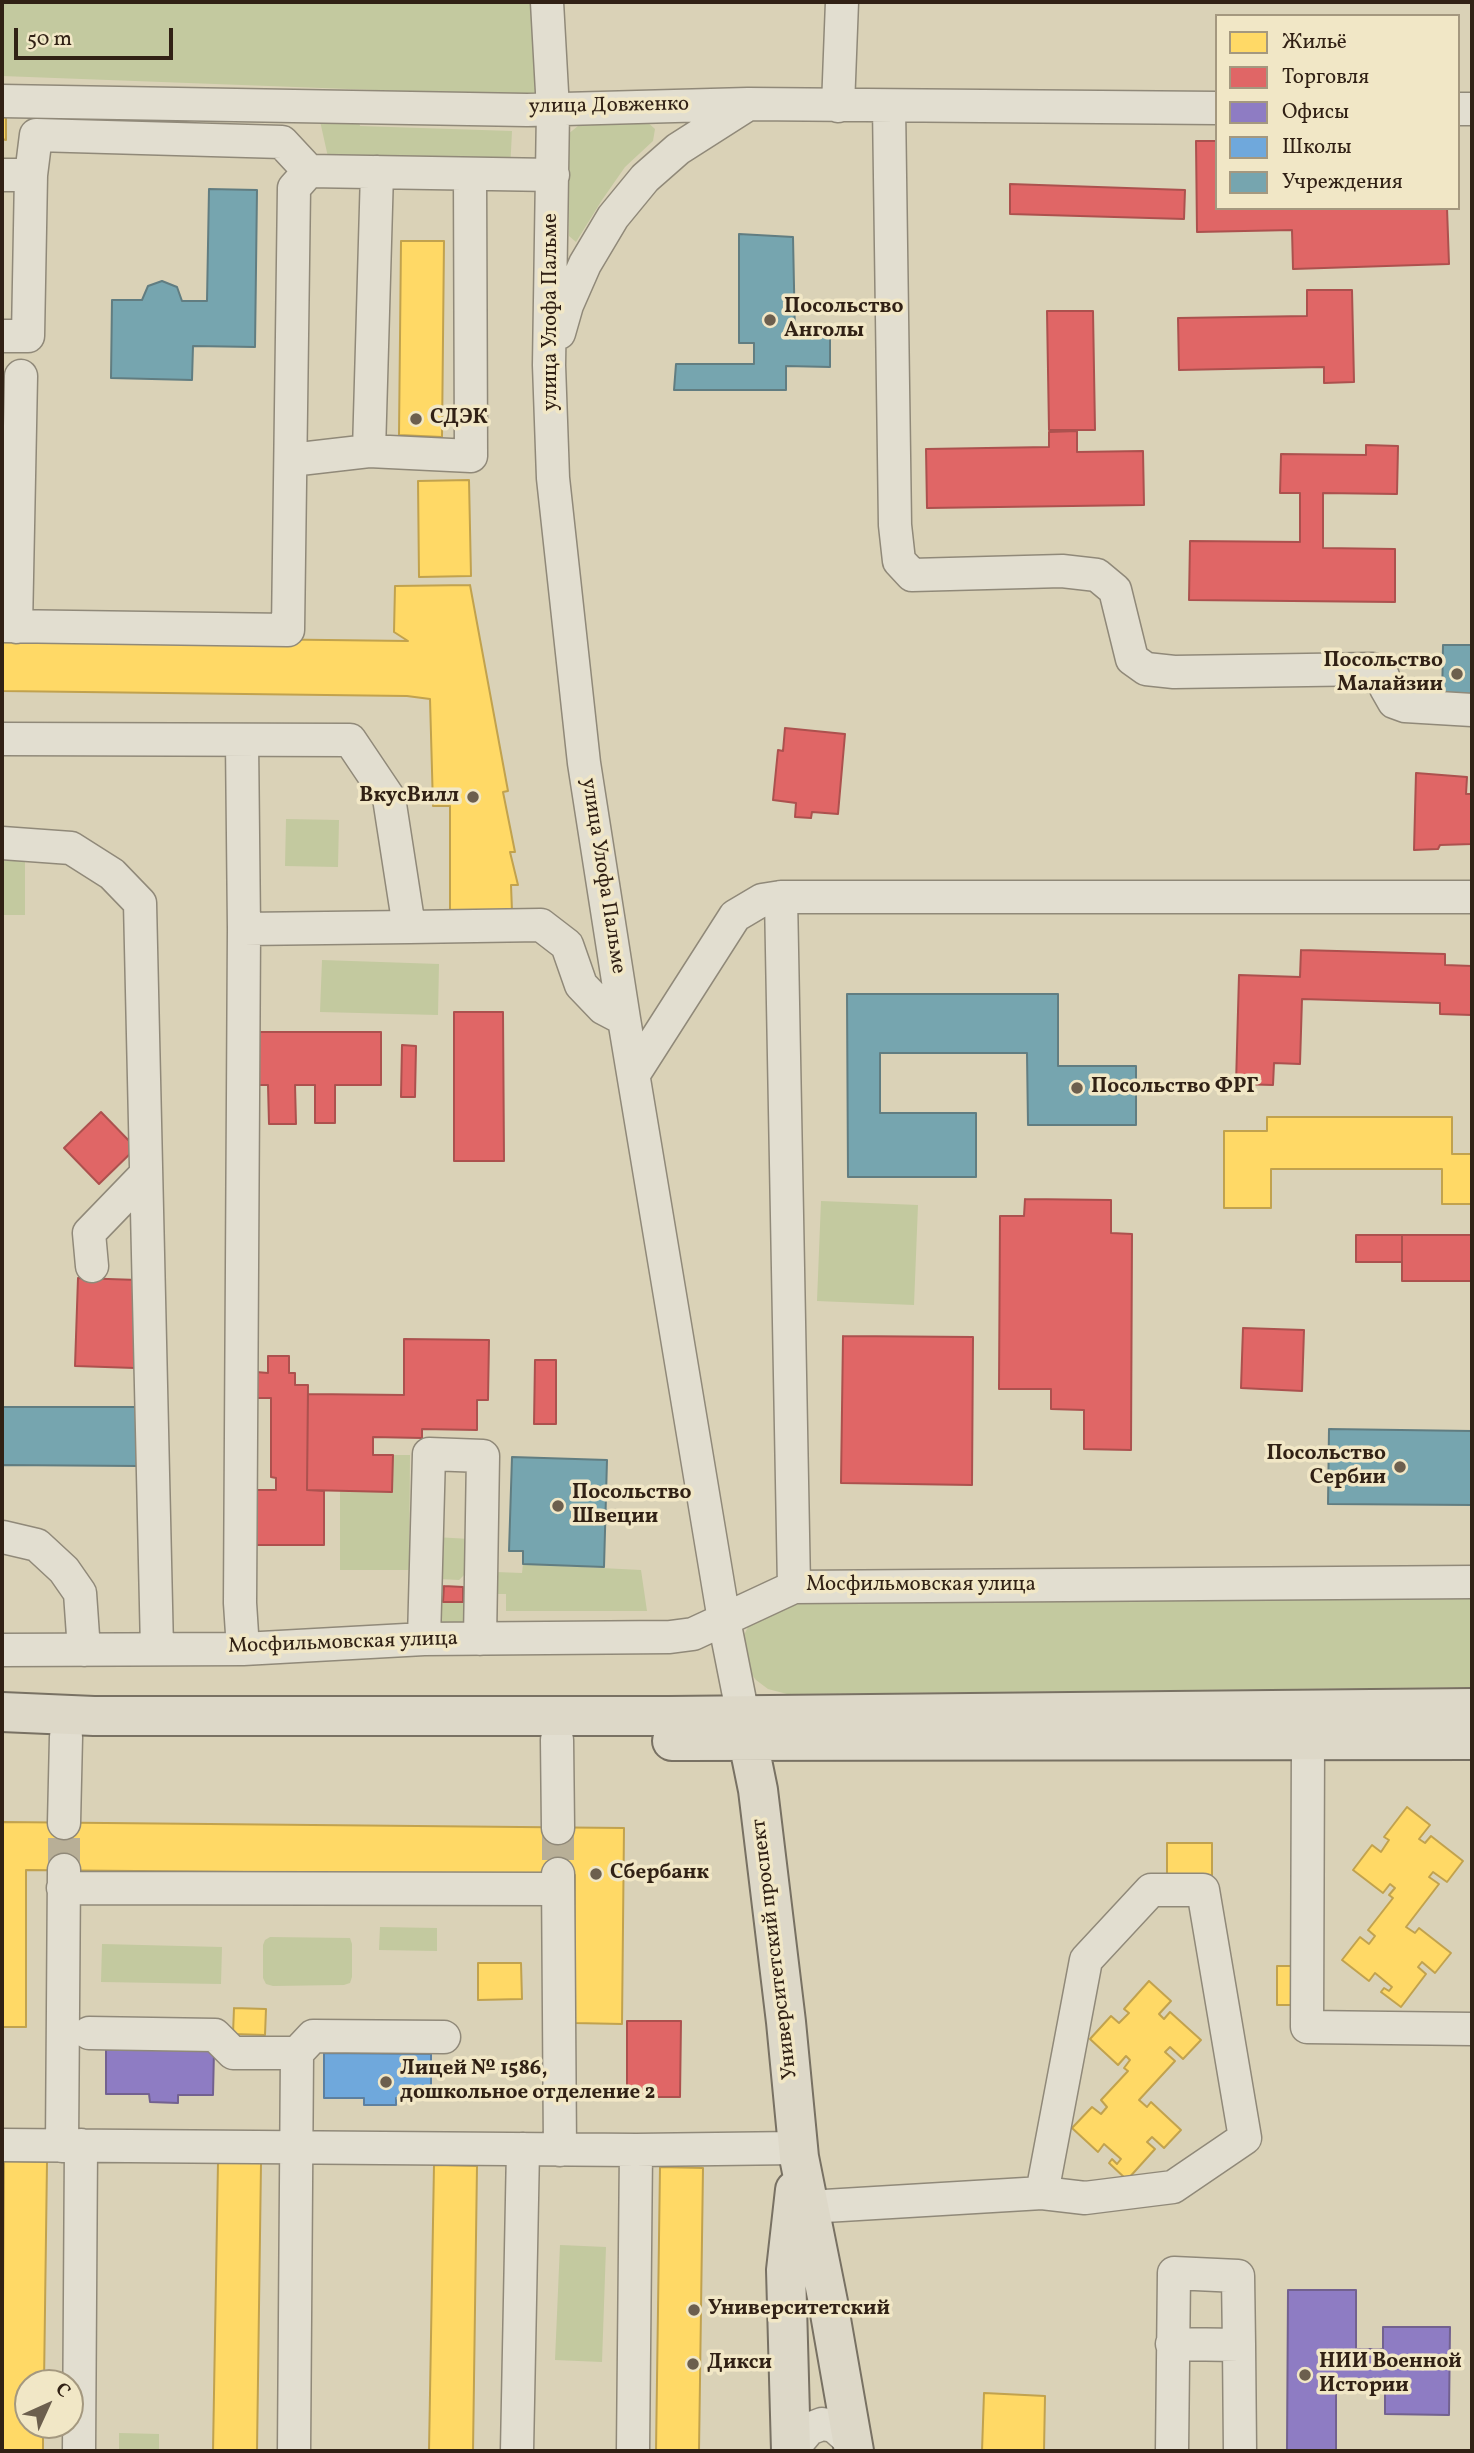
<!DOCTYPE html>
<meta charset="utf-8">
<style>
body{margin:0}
#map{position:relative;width:1474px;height:2453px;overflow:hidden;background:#dad2b7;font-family:Vollkorn,serif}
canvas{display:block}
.frame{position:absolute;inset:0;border:4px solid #312115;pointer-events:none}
.legend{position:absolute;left:1215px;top:14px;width:245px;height:196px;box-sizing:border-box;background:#f1e7c6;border:2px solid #a4987f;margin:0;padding:9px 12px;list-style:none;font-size:21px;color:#312115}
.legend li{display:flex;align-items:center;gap:14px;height:35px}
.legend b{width:35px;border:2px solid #a4987f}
.north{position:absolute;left:14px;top:2369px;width:70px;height:70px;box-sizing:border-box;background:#f1e7c6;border:2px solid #a4987f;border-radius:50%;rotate:45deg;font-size:19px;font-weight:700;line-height:28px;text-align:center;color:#312115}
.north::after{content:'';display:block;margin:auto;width:24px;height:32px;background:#6c5f4e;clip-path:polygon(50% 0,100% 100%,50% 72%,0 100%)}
.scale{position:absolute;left:14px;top:28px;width:159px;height:32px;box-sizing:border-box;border:4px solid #312115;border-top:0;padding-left:9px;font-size:21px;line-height:24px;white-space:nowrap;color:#312115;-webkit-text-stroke:5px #f1e7c6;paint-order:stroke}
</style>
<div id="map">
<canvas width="1474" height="2453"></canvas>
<div class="frame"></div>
<ul class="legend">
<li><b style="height:19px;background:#ffd966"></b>Жильё</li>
<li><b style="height:19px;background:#e06666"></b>Торговля</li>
<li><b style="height:19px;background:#8e7cc3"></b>Офисы</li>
<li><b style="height:19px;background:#6fa8dc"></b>Школы</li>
<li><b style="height:19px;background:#76a5af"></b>Учреждения</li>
</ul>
<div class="north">С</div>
<div class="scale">50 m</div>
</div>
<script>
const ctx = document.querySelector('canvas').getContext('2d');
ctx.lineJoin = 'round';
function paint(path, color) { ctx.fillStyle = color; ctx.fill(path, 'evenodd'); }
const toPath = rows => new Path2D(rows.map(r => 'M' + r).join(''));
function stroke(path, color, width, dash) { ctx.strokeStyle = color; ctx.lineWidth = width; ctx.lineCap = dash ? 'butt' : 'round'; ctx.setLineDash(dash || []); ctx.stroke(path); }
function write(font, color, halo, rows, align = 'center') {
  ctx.font = font + ' Vollkorn,serif'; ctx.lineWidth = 7; ctx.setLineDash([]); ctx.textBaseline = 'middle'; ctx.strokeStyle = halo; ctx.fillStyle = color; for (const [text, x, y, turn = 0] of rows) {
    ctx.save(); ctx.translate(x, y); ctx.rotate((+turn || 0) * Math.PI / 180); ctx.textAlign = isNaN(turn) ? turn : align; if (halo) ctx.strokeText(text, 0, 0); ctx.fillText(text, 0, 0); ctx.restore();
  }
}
paint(toPath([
 [2,2,531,2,535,96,2,76],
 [645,120,655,129,653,141,625,167,602,200,576,242,569,236,567,135,584,121],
 [320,121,359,121,360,126,512,131,510,171,330,166],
 [286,819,339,820,338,867,285,866],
 [2,861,25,861,25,915,2,915],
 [322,960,439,964,438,1015,320,1012],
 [821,1201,918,1205,914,1305,817,1301],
 [393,1455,410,1455,409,1570,340,1570,340,1491],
 [435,1537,470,1539,468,1571,459,1580,440,1579],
 [523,1564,641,1570,647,1611,506,1611,506,1594,495,1594,496,1572,522,1573],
 [1472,1593,1472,1687,787,1694,768,1689,756,1680,748,1670,743,1637,751,1621,780,1603],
 [441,1596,443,1596,444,1602,464,1602,464,1625,440,1624],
 [380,1927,437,1928,437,1951,379,1950],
 [270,1937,350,1938,352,1944,352,1977,350,1983,344,1985,273,1986,266,1984,263,1978,263,1945,265,1940],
 [102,1944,222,1947,221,1984,101,1982],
 [560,2245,606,2247,602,2362,555,2360],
 [119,2433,159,2434,159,2451,119,2451]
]), '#c3c99f');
const homes = toPath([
 [2,109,6,109,6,140,2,139,2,109],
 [401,241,444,241,442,437,399,435,401,241],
 [469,480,471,576,419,577,418,481,469,480],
 [470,585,508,791,503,792,515,852,510,852,518,885,511,885,512,911,450,911,450,806,433,806,430,699,407,696,2,691,2,636,408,641,394,632,395,586,470,585],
 [1267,1117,1452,1117,1452,1154,1472,1154,1472,1204,1442,1204,1442,1169,1271,1169,1271,1208,1224,1208,1224,1131,1267,1131,1267,1117],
 [1407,1807,1430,1825,1419,1839,1425,1843,1431,1836,1463,1861,1447,1882,1433,1872,1429,1877,1439,1884,1406,1927,1415,1933,1419,1928,1451,1953,1435,1973,1422,1962,1418,1967,1426,1974,1401,2007,1381,1992,1384,1988,1389,1991,1392,1987,1375,1973,1369,1981,1342,1960,1360,1937,1369,1944,1375,1936,1368,1930,1393,1898,1389,1895,1395,1888,1390,1884,1383,1893,1353,1870,1372,1845,1381,1852,1389,1840,1384,1837,1407,1807],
 [2,1822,624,1828,622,2024,574,2023,575,1875,26,1870,26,2027,2,2027,2,1822],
 [1167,1843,1212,1843,1212,1875,1167,1874,1167,1843],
 [478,1963,521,1963,522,1999,478,2000,478,1963],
 [1277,1966,1293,1966,1293,2005,1277,2005,1277,1966],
 [1149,1981,1171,2001,1159,2014,1164,2019,1170,2012,1201,2040,1183,2059,1170,2047,1165,2052,1175,2061,1139,2100,1147,2107,1151,2102,1181,2130,1164,2148,1152,2137,1147,2142,1155,2149,1127,2180,1109,2163,1112,2159,1117,2164,1121,2159,1104,2144,1098,2152,1072,2128,1092,2107,1101,2114,1107,2107,1101,2100,1128,2071,1124,2068,1130,2060,1126,2056,1118,2065,1090,2039,1111,2016,1119,2023,1129,2013,1124,2009,1149,1981],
 [234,2008,266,2009,265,2035,233,2034,234,2008],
 [4,2161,47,2162,44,2383,28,2383,28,2425,43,2425,43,2451,2,2451,4,2161],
 [218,2162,261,2163,257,2451,213,2451,218,2162],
 [434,2165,477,2166,473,2451,429,2451,434,2165],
 [660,2167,703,2168,699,2451,656,2451,660,2167],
 [984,2393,1045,2396,1044,2451,982,2451,984,2393]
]);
paint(homes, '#ffd966');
stroke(homes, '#c1a24e', 2);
const shops = toPath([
 [1196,141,1217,141,1217,208,1447,208,1449,264,1293,269,1292,230,1197,232,1196,141],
 [1010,184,1185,190,1184,219,1010,214,1010,184],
 [1307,290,1352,290,1354,382,1324,383,1324,367,1179,370,1178,318,1307,316,1307,290],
 [1047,311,1093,311,1095,430,1049,430,1047,311],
 [1077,431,1077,452,1143,451,1144,505,927,508,926,449,1049,447,1049,432,1077,431],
 [1366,445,1398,446,1397,494,1323,493,1323,548,1395,549,1395,602,1189,600,1190,541,1300,542,1300,493,1280,493,1281,454,1366,455,1366,445],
 [785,728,845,734,838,814,812,812,811,818,795,817,796,803,773,800,778,750,783,751,785,728],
 [1416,773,1467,777,1466,794,1472,794,1472,844,1440,845,1438,849,1414,850,1416,773],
 [1301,950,1445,954,1445,965,1472,966,1472,1015,1440,1014,1440,1003,1302,999,1300,1064,1274,1063,1273,1085,1236,1084,1239,975,1300,977,1301,950],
 [454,1012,503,1012,504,1161,454,1161,454,1012],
 [259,1032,381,1032,381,1085,335,1085,335,1123,315,1123,315,1085,295,1085,296,1124,269,1124,268,1085,259,1085,259,1032],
 [402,1045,416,1046,415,1097,401,1097,402,1045],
 [101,1112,136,1148,99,1184,64,1148,101,1112],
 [1025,1199,1111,1200,1111,1233,1132,1234,1131,1450,1084,1449,1084,1410,1051,1409,1051,1389,999,1389,1000,1216,1024,1216,1025,1199],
 [1356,1235,1402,1235,1402,1262,1356,1262,1356,1235],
 [1402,1235,1472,1235,1472,1281,1402,1281,1402,1235],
 [78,1278,138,1280,135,1368,75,1366,78,1278],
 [1243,1328,1304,1330,1302,1391,1241,1388,1243,1328],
 [843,1336,973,1337,972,1485,841,1483,843,1336],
 [404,1339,489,1340,488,1400,477,1400,477,1430,422,1429,422,1438,373,1437,373,1455,393,1455,392,1492,307,1490,308,1394,404,1395,404,1339],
 [268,1356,289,1356,289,1373,295,1373,295,1385,308,1385,307,1490,324,1491,324,1545,255,1545,255,1490,276,1490,276,1478,271,1477,271,1398,255,1398,256,1372,268,1373,268,1356],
 [535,1360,556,1360,556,1424,534,1424,535,1360],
 [444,1586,463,1587,463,1602,443,1602,444,1586],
 [627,2021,681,2021,680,2097,627,2097,627,2021]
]);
paint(shops, '#e06666');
stroke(shops, '#ac514e', 2);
const offices = toPath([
 [106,2049,214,2050,213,2095,178,2095,178,2103,150,2102,149,2094,106,2094,106,2049],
 [1288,2290,1356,2290,1356,2349,1383,2349,1383,2327,1450,2327,1449,2415,1385,2414,1385,2392,1336,2392,1336,2451,1287,2451,1288,2290]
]);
paint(offices, '#8e7cc3');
stroke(offices, '#72618f', 2);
const schools = toPath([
 [324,2053,431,2054,431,2099,396,2098,396,2105,364,2105,364,2098,324,2098,324,2053]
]);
paint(schools, '#6fa8dc');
stroke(schools, '#5c80a0', 2);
const public = toPath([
 [209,189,257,190,255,347,193,346,192,380,111,378,112,300,142,300,148,286,162,281,177,287,182,301,207,301,209,189],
 [739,234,793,237,795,336,830,337,830,367,786,366,786,390,674,390,676,364,754,364,754,343,739,343,739,234],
 [1443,645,1472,645,1472,704,1442,704,1443,645],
 [847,994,1058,994,1058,1066,1136,1066,1136,1125,1028,1125,1027,1053,880,1053,880,1113,976,1113,976,1177,848,1177,847,994],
 [2,1407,138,1407,138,1466,3,1465,2,1565,2,1407],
 [1329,1429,1472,1431,1472,1505,1328,1504,1329,1429],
 [512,1457,607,1460,604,1567,523,1564,523,1551,509,1551,512,1457]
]);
paint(public, '#76a5af');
stroke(public, '#617d81', 2);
stroke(toPath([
 [558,1828,558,1874],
 [64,1870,64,1823]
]), '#b8af97', 32, [32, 16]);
const minor = toPath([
 [547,2,553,110,549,365,553,478,584,763,624,1019,724,1620,747,1736],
 [2,101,527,110,748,104,1217,108],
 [838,106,842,2],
 [889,106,895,525,899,561,912,575,1062,571,1097,575,1115,590,1132,659,1146,669,1174,672,1373,669,1383,676,1386,688,1394,702,1405,706,1472,710],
 [1458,109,1472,109],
 [377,172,369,451,471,456,470,174],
 [2,175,31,175,36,135,282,142,309,171,553,175],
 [559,333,567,305,585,264,613,217,645,178,678,149,747,105],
 [2,336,28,336,31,175],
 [291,460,369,451],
 [2,626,288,630,294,188,309,171],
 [16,627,21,376],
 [2,739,350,740,389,798,409,927,541,925,567,945,581,985,603,1008,624,1019],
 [242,741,244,929,240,1603,243,1649],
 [2,843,71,848,112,874,140,903,157,1649],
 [781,897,794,1587],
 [244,929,409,927],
 [634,1074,735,916,762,900,781,897,1472,897],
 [92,1266,89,1233,146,1174],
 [3,1537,37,1545,64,1570,80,1593,84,1650],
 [424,1639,429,1454,483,1456,480,1639],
 [2,1650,243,1649,424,1639,670,1637,693,1634,794,1587,1472,1582],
 [557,1740,558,1828],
 [1308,1741,1307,2027,1472,2029],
 [64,1823,66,1737],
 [558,1874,560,2150],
 [63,1888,558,1889],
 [89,2033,215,2035,233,2053,297,2053],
 [2,2145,636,2150,797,2148],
 [62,2146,64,1870],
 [808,2207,1042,2193,1085,2198,1173,2187,1245,2138,1203,1890,1151,1890,1086,1960,1042,2193],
 [1172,2344,1239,2345,1240,2451],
 [79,2451,81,2145],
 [294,2451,297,2053,313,2036,444,2037],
 [517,2451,523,2149],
 [633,2451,636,2150],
 [795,2451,799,2441,809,2429,822,2424,834,2426,852,2442],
 [1172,2451,1174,2273,1238,2276,1239,2345]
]);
const major = toPath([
 [2,1712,94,1716,669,1716,1472,1708],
 [672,1741,1472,1740],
 [748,1741,758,1790,786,2022,799,2157,828,2302,854,2451],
 [791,2451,786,2270,795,2190]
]);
stroke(minor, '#908979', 35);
stroke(major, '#787163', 42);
stroke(minor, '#e2ded0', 32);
stroke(major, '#ddd8c8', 38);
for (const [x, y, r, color] of [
 [770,320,7,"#6c5f4e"],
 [416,419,7,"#6c5f4e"],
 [1457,674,7,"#6c5f4e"],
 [473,797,7,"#6c5f4e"],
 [1077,1088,7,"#6c5f4e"],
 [1400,1467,7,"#6c5f4e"],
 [558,1506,7,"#6c5f4e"],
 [596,1874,7,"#6c5f4e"],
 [386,2082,7,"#6c5f4e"],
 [694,2310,7,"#6c5f4e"],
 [693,2364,7,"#6c5f4e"],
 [1305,2375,7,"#6c5f4e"]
]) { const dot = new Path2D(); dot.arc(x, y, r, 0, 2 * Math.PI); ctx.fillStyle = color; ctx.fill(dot); stroke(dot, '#f1e7c6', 2.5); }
write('21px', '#312115', '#f1e7c6', [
 ["улица Довженко",609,107,-1],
 ["улица Улофа Пальме",552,312,-90],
 ["улица Улофа Пальме",602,876,81],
 ["Мосфильмовская улица",921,1586],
 ["Мосфильмовская улица",343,1644,-2],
 ["Университетский проспект",776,1949,-97]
]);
write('bold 21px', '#312115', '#f1e7c6', [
 ["Посольство",784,308],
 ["Анголы",784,332],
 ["СДЭК",430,419],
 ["Посольство",1443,662,"right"],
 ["Малайзии",1443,686,"right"],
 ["ВкусВилл",459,797,"right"],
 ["Посольство ФРГ",1091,1088],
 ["Посольство",1386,1455,"right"],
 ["Сербии",1386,1479,"right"],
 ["Посольство",572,1494],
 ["Швеции",572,1518],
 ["Сбербанк",610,1874],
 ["Лицей № 1586,",400,2070],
 ["дошкольное отделение 2",400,2094],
 ["Университетский",708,2310],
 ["НИИ Военной",1319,2363],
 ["Истории",1319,2387],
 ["Дикси",707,2364]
], 'left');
</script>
